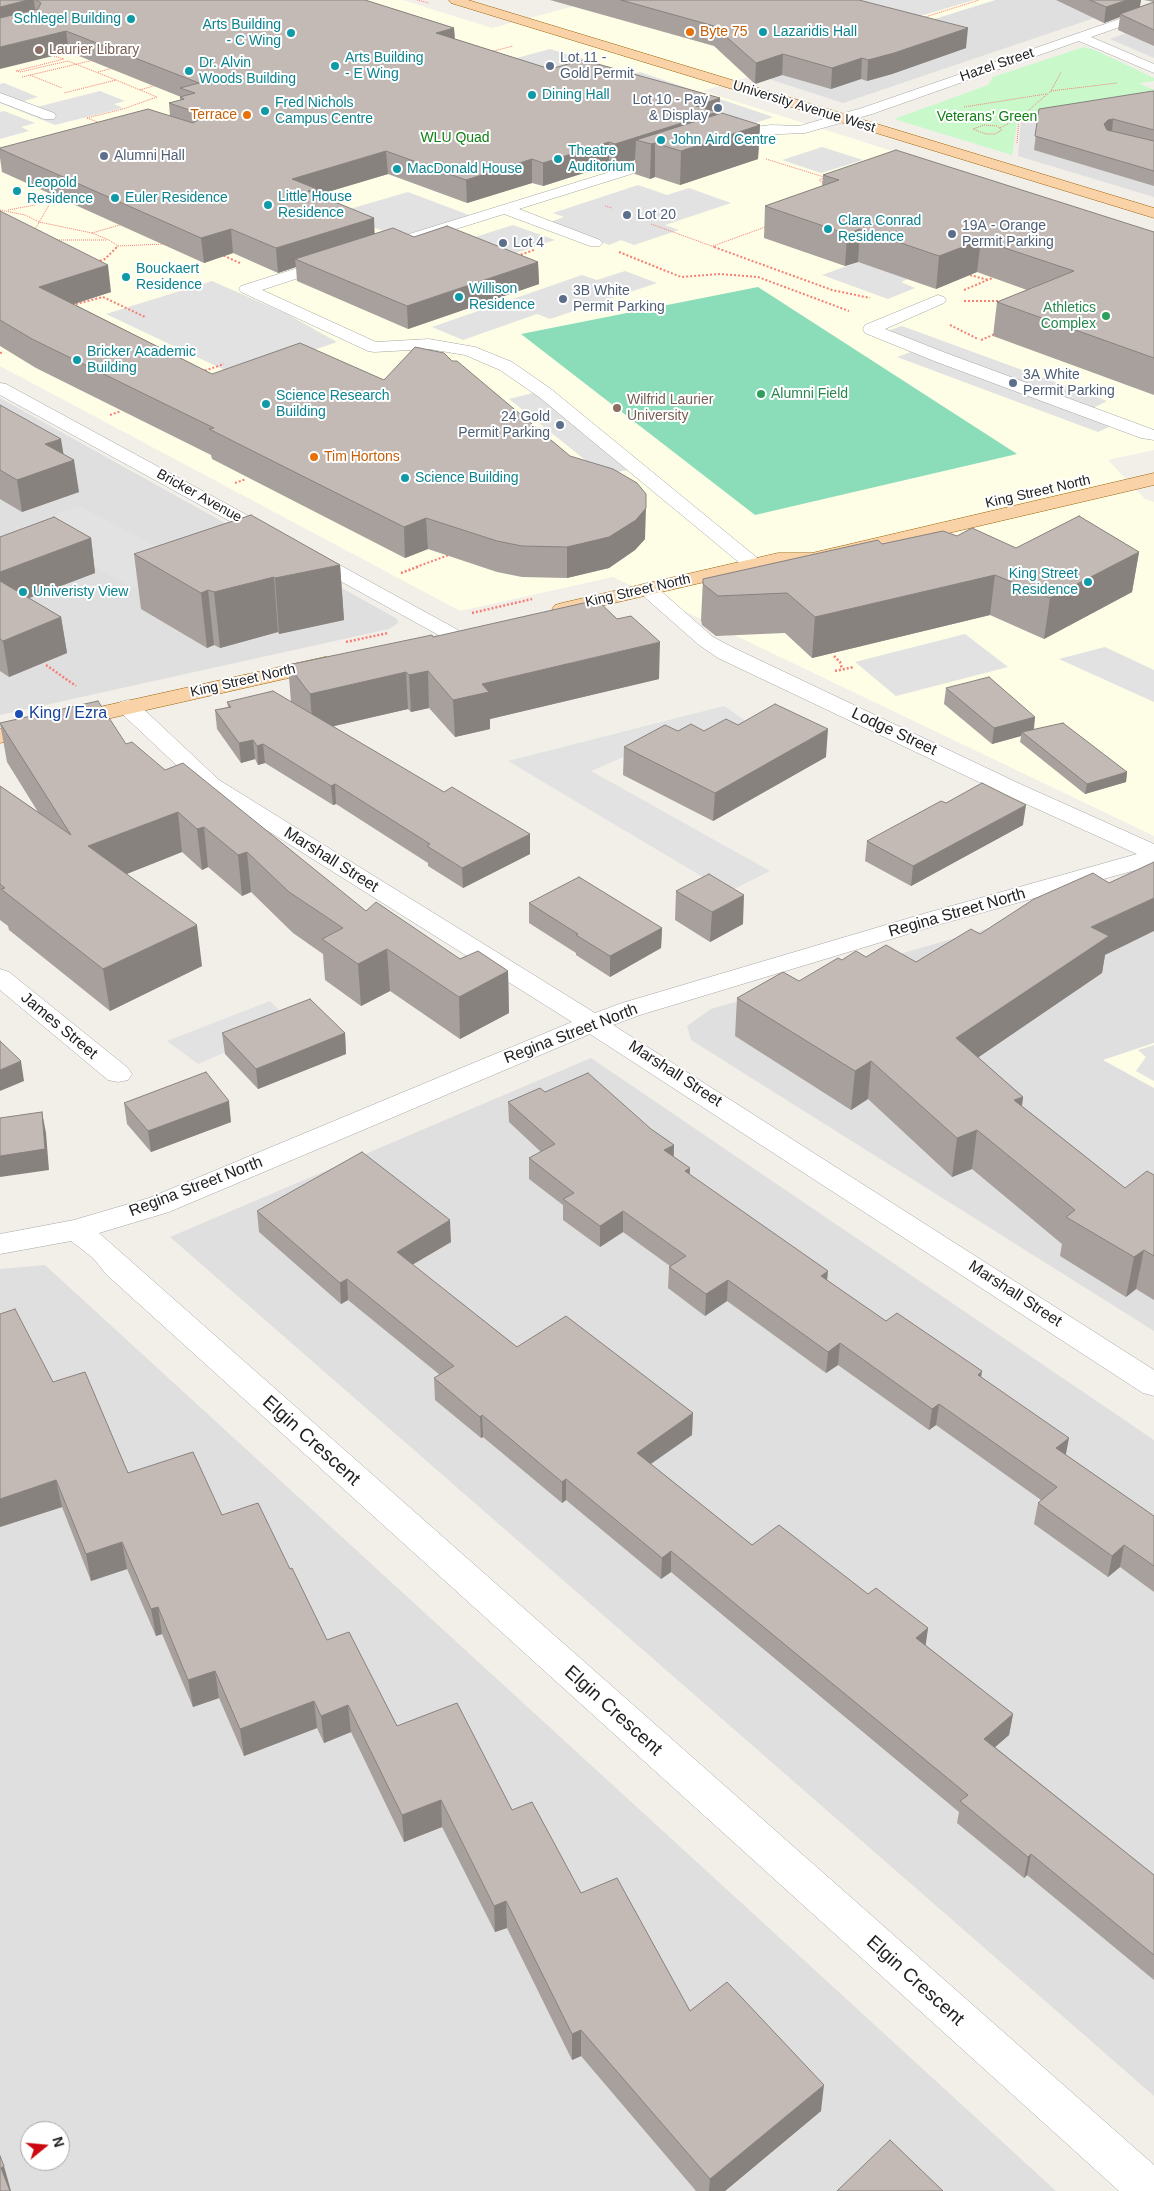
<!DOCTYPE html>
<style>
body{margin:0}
#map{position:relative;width:1154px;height:2191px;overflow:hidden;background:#f2efe9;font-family:Helvetica,sans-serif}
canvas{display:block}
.north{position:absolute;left:20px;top:2121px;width:50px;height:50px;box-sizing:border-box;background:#fff;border:1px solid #a7a7a7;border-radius:50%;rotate:73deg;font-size:14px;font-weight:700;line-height:20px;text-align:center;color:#222}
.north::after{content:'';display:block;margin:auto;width:18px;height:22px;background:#ce060f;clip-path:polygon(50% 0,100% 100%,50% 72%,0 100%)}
</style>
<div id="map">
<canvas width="1154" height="2191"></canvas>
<div class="north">N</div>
</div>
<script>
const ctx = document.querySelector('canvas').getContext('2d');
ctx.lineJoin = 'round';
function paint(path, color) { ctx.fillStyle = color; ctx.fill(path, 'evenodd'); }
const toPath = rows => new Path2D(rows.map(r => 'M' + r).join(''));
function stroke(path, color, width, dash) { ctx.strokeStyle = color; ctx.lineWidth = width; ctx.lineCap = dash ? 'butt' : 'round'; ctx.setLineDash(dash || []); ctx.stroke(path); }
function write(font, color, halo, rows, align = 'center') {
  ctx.font = font + ' Helvetica,sans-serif'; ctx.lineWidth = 4; ctx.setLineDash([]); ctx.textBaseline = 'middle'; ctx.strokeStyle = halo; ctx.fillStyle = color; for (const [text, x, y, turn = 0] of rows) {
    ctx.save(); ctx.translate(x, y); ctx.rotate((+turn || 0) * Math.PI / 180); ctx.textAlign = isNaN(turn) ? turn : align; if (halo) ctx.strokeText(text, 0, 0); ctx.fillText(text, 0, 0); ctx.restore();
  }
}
paint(toPath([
 [995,0,1083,0,1121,9,843,103,757,75],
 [1154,23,1154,58,1110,39],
 [1154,95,1154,197,1018,156,1021,119,1026,116],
 [0,398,394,617,397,619,398,623,389,629,0,715],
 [1154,880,1154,1043,1104,1060,1154,1088,1154,1331,691,1040,687,1026,711,1009],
 [591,1058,1154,1440,1154,2096,170,1237],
 [45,1265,1056,2191,0,2191,0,1269],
 [30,2131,60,2131,60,2161,30,2161]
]), '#e0dfdf');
paint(toPath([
 [35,0,403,0,492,28,597,0,995,0,703,91,1154,234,1154,450,1108,460,1145,499,1154,502,1154,836,613,577,460,611,0,366,0,11],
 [1154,1043,1154,1088,1103,1060]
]), '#fefde6');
paint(toPath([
 [1084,47,1095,50,1154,78,1154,81,1139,83,1154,90,1154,93,1018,116,1012,155,894,119,988,85,993,77]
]), '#c9f9cb');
paint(toPath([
 [758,287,1017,454,755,515,521,334]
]), '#8bddba');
paint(toPath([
 [834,0,974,0,907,20],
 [550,49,610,67,551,84,491,65],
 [640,72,773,117,747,126,601,83],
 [4,83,38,97,24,101,37,107,100,91,125,101,114,104,123,108,55,125,0,103,0,84],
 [4,111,35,123,21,127,29,131,0,139,0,112],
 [822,147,863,160,821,173,782,160],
 [638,185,667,195,689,188,731,203,665,225,679,230,634,245,621,240,609,245,550,222,564,217,553,213],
 [408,192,469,215,399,237,336,213],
 [513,225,555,240,492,261,450,245],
 [858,262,908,279,901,282,915,288,888,299,822,275],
 [625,271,657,283,550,319,537,314,463,340,432,327,582,275,597,280],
 [212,281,287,314,337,342,237,376,106,314],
 [902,326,1107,401,1095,407,1109,427,1098,432,897,357,911,352,887,331],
 [537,392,632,469,604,475,509,399],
 [79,506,191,564,133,588,22,527],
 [965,634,1008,667,896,696,855,662],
 [1105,647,1154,670,1154,702,1059,659],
 [724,706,750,724,635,752,591,771,770,871,728,892,508,761],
 [270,1001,292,1023,198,1064,167,1041],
 [1154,1045,1154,1081,1136,1071,1146,1057,1138,1050]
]), '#e2e2e2');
const minor = toPath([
 [1154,7,1154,15,1091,37,1154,64,1154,73,1079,41,872,114,805,133,755,135,724,144,717,140,719,137,754,127,771,125,799,126,862,108,1154,7],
 [0,93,54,113,56,116,54,119,44,119,0,102,0,93],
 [671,153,676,154,678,157,676,160,519,209,600,240,603,243,600,246,590,246,504,214,411,243,406,241,403,238,406,235,671,153],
 [332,257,338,259,340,262,338,265,262,290,376,342,429,339,475,347,512,362,551,389,761,561,764,565,761,569,754,571,747,569,539,397,500,370,465,355,429,349,374,352,368,351,241,292,239,289,241,286,332,257],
 [938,295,944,297,946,300,944,303,885,329,946,353,1154,430,1154,440,1141,438,934,361,865,333,863,329,865,325,938,295],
 [0,383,6,384,280,533,283,537,280,541,273,543,266,541,0,395,0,383],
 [309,550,316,552,458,630,461,634,458,638,451,640,444,638,302,560,299,556,302,552,309,550],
 [647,583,654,585,713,637,734,648,1018,783,1154,844,1154,865,941,924,640,1015,613,1025,1154,1370,1154,1396,1143,1393,590,1034,169,1212,99,1233,1154,2165,1154,2191,1119,2191,107,1275,93,1258,71,1241,0,1254,0,1234,74,1220,149,1198,572,1022,203,790,120,712,117,707,120,702,128,700,136,702,219,780,595,1013,622,1003,923,914,1137,854,1002,793,718,658,699,645,640,593,637,589,640,585,647,583],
 [0,969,9,972,128,1068,132,1074,128,1080,118,1082,108,1080,0,990,0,969]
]);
const major = toPath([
 [449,0,468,0,1154,208,1154,218,451,3,449,0],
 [1154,473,1154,485,812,565,778,565,562,615,555,613,552,609,555,605,562,603,778,553,812,553,1154,473],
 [325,657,333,658,336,663,333,668,0,743,0,729,325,657]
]);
stroke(minor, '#a6a6a6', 1);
stroke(major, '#9b6305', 1);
stroke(toPath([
 [417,0,429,3],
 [922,18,979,0],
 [490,52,513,46],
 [54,56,64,59,16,71,20,72,68,61,116,80,64,93],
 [98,72,113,68],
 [30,75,62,88],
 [22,77,94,60],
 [140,90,153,86],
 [1051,91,1117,83],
 [964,107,1046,94],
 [1023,115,1051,91,1061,72],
 [87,118,100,123],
 [87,118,123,109,157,97,116,80],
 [984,125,997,126,1002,130,995,134,986,134,973,129,984,125],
 [1000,128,1023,116,1041,113],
 [1017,143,1019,119],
 [766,159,824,177],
 [824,184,819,180,826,177],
 [605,206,612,208],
 [0,210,25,215,39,222,92,233,109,240,118,246,116,248],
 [8,210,35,205,52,199],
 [651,224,717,248],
 [34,231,56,193],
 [92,233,123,224],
 [53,240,107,240],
 [118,246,165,244],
 [713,246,768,226]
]), '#f67e76', 1, [1, 1]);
stroke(toPath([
 [714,247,832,290,870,298],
 [619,252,681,277,720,274,758,277,849,311],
 [220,254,240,263],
 [517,256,534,250],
 [96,262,105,259,117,247],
 [970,275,988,280],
 [964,290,997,276],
 [103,297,145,317],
 [964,301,1000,301],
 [72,305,103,297],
 [950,325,978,339],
 [981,340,995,334],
 [0,353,4,352],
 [201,372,224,364],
 [110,415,121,411],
 [235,483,246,479],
 [416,567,449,555]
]), '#f67e76', 2, [2, 2]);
stroke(toPath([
 [401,573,420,566],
 [472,613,532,599],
 [346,642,388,633],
 [834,656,840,662,842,669],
 [46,665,76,686],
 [835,671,854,667]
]), '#f67e76', 2.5, [2, 2]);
paint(minor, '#fff');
paint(major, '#f9d2a7');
paint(toPath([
 [0,0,365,0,454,28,455,39,550,69,760,125,758,159,680,185,655,177,650,179,635,174,635,160,615,167,609,165,543,186,532,183,467,203,388,174,318,195,375,234,414,237,538,262,539,284,408,329,297,281,296,267,278,273,233,253,204,263,2,172,0,158,0,148,170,116,169,103,180,100,180,97,181,97,69,52],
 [550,0,859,0,966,48,892,74,867,81,861,79,831,89,782,75,755,84,714,46],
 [1056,0,1141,0,1140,7,1154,2,1154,46,1118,30,1120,17,1104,23],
 [1144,0,1154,0,1154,2],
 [1154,92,1154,186,1034,150,1039,109],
 [823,175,1154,232,1154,395,993,336,997,302,1027,290,977,272,936,289,858,262,845,266,764,238,765,206,822,186],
 [0,211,111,292,74,304,212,374,384,380,452,361,645,539,635,550,609,568,567,578,522,577,497,572,428,549,405,558,212,459,211,455,36,368,0,346],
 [0,405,64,454,79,492,22,512,0,499],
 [957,536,1016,548,1139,552,1132,592,1044,639,990,615,812,658,785,633,716,636,702,625,701,620,703,579,882,544],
 [0,537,91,538,95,573,29,598,61,617,67,653,9,677,0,671],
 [134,554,340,565,344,620,279,634,278,632,220,648,214,645,207,648,141,609],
 [433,637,659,679,490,719,490,729,455,737,429,708,411,712,408,709,333,726,530,854,463,888,428,866,428,863,336,804,333,805,265,763,258,765,255,759,241,763,217,729,215,710,228,707,227,702,291,702,288,665],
 [946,688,1035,717,1034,730,1127,772,1126,782,1085,794,1020,742,1021,736,992,744,944,704],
 [0,723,126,744,165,770,366,911,460,959,508,971,509,1013,460,1039,390,991,361,1006,325,980,323,954,293,933,251,892,242,896,208,867,202,870,182,852,126,874,202,966,110,1011,9,930,8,926,0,920,0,786,38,812,7,762],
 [738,725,826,757,713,821,623,775,624,747,678,731,704,731],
 [946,803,1023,825,911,886,865,861,867,841],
 [676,891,743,924,710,942,675,920],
 [529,903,662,928,661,948,610,977,576,955,576,953,529,923],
 [980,934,1105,955,1102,973,978,1057,1023,1097,1022,1106,1125,1188,1154,1175,1154,1300,1136,1289,1126,1297,1060,1256,1062,1244,972,1169,952,1177,868,1099,851,1110,735,1036,737,998,799,981,842,960,866,957,916,962],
 [222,1033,345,1033,346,1054,258,1089,225,1054],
 [545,1092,651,1129,674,1145,674,1157,690,1175,827,1281,886,1321,981,1377,1066,1455,1154,1516,1154,1592,1120,1567,1108,1577,1034,1524,1038,1503,1041,1500,936,1425,929,1430,838,1365,826,1373,727,1301,705,1316,668,1288,669,1267,670,1266,623,1232,600,1247,563,1220,563,1205,529,1179,529,1158,541,1152,509,1122,508,1102],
 [124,1103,231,1122,151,1152,127,1124],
 [257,1211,451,1242,412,1265,517,1347,692,1435,651,1464,752,1545,868,1594,928,1628,925,1645,1013,1714,1009,1735,995,1747,1154,1875,1154,1980,1027,1875,1024,1878,957,1823,959,1812,671,1572,661,1579,566,1500,562,1503,483,1437,481,1438,435,1400,434,1378,440,1375,348,1300,341,1304,259,1232],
 [0,1314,53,1382,128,1473,222,1515,290,1569,327,1640,397,1726,512,1810,581,1893,690,2011,821,2111,725,2191,696,2191,581,2056,572,2060,507,1928,495,1932,442,1827,404,1842,351,1732,324,1743,317,1728,244,1756,219,1698,193,1707,162,1634,156,1636,127,1569,91,1581,62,1507,0,1527]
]), '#a8a09c');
paint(toPath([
 [28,0,34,0,36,19,0,28,0,7],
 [1127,0,1141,0,1139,10,1120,14,1120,17,1104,23,1106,7],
 [454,28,455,50,436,33],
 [968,28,966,48,892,74,867,81,868,60],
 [66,31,69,52,0,69,0,47],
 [783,54,782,75,755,84,756,63],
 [862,58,861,79,831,89,832,68],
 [720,98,719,121,655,143,655,177,650,179,651,144,636,140,635,160,615,167,615,144,696,106],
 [1113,119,1112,133,1106,134,1104,124,1108,120],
 [760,125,758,159,680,185,681,151],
 [609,142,609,165,543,186,543,163],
 [386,151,388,174,317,195,310,215,292,179],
 [532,159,532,183,467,203,466,180],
 [374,218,375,242,295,259,296,267,278,273,276,248],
 [231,229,233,253,204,263,201,238],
 [860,229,858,262,845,266,847,234],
 [981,240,977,272,936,289,939,256],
 [538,262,539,284,408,329,407,306],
 [108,265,111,292,43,314,39,287],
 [61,439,65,463,74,460,79,492,22,512,17,480,45,444],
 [646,508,645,539,635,550,609,568,567,578,567,547],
 [426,518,428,549,405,558,404,527],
 [91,538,95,573,0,609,0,572],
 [1139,552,1132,592,1044,639,1050,598],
 [340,565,344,620,279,634,275,578],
 [995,575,990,615,812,658,815,617],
 [274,577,278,632,220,648,214,592],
 [208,590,214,645,207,648,201,593],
 [61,617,67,653,9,677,3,641],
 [660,642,659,679,490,719,490,729,455,737,453,700,482,684],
 [428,671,429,708,411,712,409,675],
 [406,672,408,709,313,731,310,694],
 [1035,717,1033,732,1022,732,1021,736,992,744,994,728],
 [828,729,826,757,713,821,715,793],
 [253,740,255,759,241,763,239,743],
 [263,744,265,763,258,765,257,746],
 [1127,772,1126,782,1085,794,1087,784],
 [335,784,336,804,333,805,331,786],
 [1026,805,1023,825,911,886,913,866],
 [178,812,182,852,94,887,88,846],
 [204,827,208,867,202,870,197,829],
 [530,834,530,854,463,888,462,868],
 [247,852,251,892,242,896,238,855],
 [744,895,743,924,710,942,712,912],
 [1154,898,1154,931,1105,955,1102,973,951,1076,956,1038,1091,927],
 [197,925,202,966,110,1011,103,969],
 [662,928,661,948,610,977,610,956],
 [387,949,390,991,361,1006,358,964],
 [508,971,509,1013,460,1039,459,997],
 [345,1033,346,1054,258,1089,256,1069],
 [21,1061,24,1081,0,1091,0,1070],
 [871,1061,868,1099,851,1110,855,1071],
 [1023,1097,1018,1135,1014,1100],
 [229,1101,231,1122,151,1152,148,1131],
 [42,1112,46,1133,49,1170,0,1177,0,1156],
 [977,1130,972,1169,952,1177,957,1138],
 [674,1145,673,1165,664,1150],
 [690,1168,689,1189,685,1171],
 [623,1211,623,1232,600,1247,600,1226],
 [450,1220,451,1242,398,1273,397,1252],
 [1144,1250,1136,1289,1126,1297,1134,1257],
 [828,1271,826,1293,821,1276],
 [347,1279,348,1300,341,1304,340,1283],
 [728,1280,727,1301,705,1316,706,1294],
 [840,1343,838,1365,826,1373,828,1352],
 [982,1371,979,1393,978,1375],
 [939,1404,936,1425,929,1430,932,1409],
 [693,1413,692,1435,636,1474,637,1453],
 [482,1415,483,1437,481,1438,480,1417],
 [1069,1438,1065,1459,1056,1448],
 [566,1479,566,1500,562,1503,562,1482],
 [56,1480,62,1507,0,1527,0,1499],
 [122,1542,127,1569,91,1581,86,1554],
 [1124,1545,1120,1567,1108,1577,1112,1556],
 [671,1551,671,1572,661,1579,662,1558],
 [158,1607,162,1634,156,1636,151,1609],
 [928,1628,925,1650,916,1638],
 [215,1671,219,1698,193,1707,188,1680],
 [314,1701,317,1728,244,1756,240,1729],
 [348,1705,351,1732,324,1743,321,1716],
 [1013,1714,1009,1735,980,1760,984,1739],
 [441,1800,442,1827,404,1842,402,1815],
 [1031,1854,1027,1875,1024,1878,1028,1857],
 [506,1901,507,1928,495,1932,494,1906],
 [581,2030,581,2056,572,2060,572,2034],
 [824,2085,821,2111,725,2191,709,2191,710,2179],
 [4,2166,11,2191,8,2191,1,2168]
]), '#88827f');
const building = toPath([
 [0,0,28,0,0,7,0,0],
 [36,0,365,0,454,28,436,33,550,69,583,60,720,98,696,106,717,112,615,144,609,142,543,163,532,159,466,180,386,151,292,179,317,189,308,191,374,218,276,248,231,229,201,238,0,149,0,148,148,109,193,123,201,118,198,113,169,103,184,99,180,97,195,93,180,88,199,83,66,31,0,47,0,18,38,9,41,3,36,0],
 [621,0,859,0,968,28,894,53,868,60,862,58,832,68,783,54,756,63,714,26,621,0],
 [1090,0,1127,0,1106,7,1090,0],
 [1154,2,1154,30,1120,14,1154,2],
 [1153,91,1154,92,1154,130,1113,119,1108,120,1104,124,1107,130,1154,141,1154,171,1035,136,1039,109,1153,91],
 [722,113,760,125,681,151,655,143,651,144,636,140,722,113],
 [896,150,1154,232,1154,358,997,302,1074,271,981,240,939,256,860,229,847,234,765,206,839,180,823,175,896,150],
 [0,211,108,265,39,287,212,374,300,343,384,380,415,347,444,353,452,361,457,361,570,456,613,469,637,483,646,494,646,508,636,520,609,537,567,547,522,546,497,541,426,518,404,527,209,429,214,428,32,339,0,320,0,211],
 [447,226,538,262,407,306,295,259,393,228,414,237,447,226],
 [0,405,61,439,45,444,74,460,17,480,0,470,0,405],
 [251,515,340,565,275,578,274,577,214,592,208,590,201,593,134,554,251,515],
 [1079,516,1139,552,1050,598,995,575,815,617,787,593,718,596,703,584,703,579,878,540,882,544,943,531,957,536,972,528,1016,548,1079,516],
 [54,517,91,538,0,572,0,537,54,517],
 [0,581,61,617,3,641,0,639,0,581],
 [597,600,617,619,631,616,660,642,482,684,489,692,453,700,428,671,409,675,406,672,310,694,288,665,432,635,433,637,597,600],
 [989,677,1035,717,994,728,946,688,989,677],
 [273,691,444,792,452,787,530,834,462,868,427,846,430,844,335,784,331,786,263,744,257,746,253,740,239,743,215,710,231,707,227,702,273,691],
 [98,701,126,744,132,742,165,770,183,763,366,911,376,902,460,959,478,951,508,971,459,997,387,949,358,964,322,939,343,928,289,892,247,852,238,855,204,827,197,829,178,812,88,846,197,925,103,969,1,889,5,888,0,884,0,786,71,835,0,723,98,701],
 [775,704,828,729,715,793,624,747,665,725,678,731,691,724,704,731,726,719,738,725,775,704],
 [1063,723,1127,772,1087,784,1022,732,1063,723],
 [982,783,1026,805,913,866,867,841,941,801,946,803,982,783],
 [1154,862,1154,898,1091,927,1109,936,956,1038,1023,1097,1014,1100,1125,1188,1147,1171,1154,1175,1154,1256,1144,1250,1134,1257,1066,1217,1075,1210,977,1130,957,1138,871,1061,855,1071,737,998,783,972,799,981,838,958,842,960,856,951,866,957,886,945,916,962,971,929,980,934,1034,899,1093,873,1109,883,1154,862],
 [709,874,744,895,712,912,676,891,709,874],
 [579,877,662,928,610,956,576,935,578,934,529,903,579,877],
 [310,999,345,1033,256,1069,222,1033,310,999],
 [0,1041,21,1061,0,1070,0,1041],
 [206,1072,229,1101,148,1131,124,1103,206,1072],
 [588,1073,651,1129,674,1145,664,1150,690,1168,685,1171,828,1271,821,1276,886,1321,897,1313,982,1371,978,1375,1069,1438,1056,1448,1154,1516,1154,1566,1124,1545,1112,1556,1038,1503,1057,1487,939,1404,932,1409,840,1343,828,1352,728,1280,706,1294,669,1267,686,1256,623,1211,600,1226,563,1199,574,1193,529,1158,555,1144,508,1102,540,1088,545,1092,588,1073],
 [42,1112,45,1149,0,1156,0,1118,42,1112],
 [362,1152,450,1220,397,1252,517,1347,566,1316,693,1413,637,1453,752,1545,779,1525,868,1594,876,1588,928,1628,916,1638,1013,1714,984,1739,1154,1875,1154,1955,1031,1854,1028,1857,960,1801,968,1795,671,1551,662,1558,566,1479,562,1482,482,1415,480,1417,434,1378,454,1366,347,1279,340,1283,257,1211,362,1152],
 [15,1309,53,1382,85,1372,128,1473,193,1452,222,1515,258,1503,290,1569,292,1568,327,1640,349,1632,397,1726,457,1703,512,1810,532,1802,581,1893,617,1878,690,2011,727,1982,824,2085,710,2179,581,2030,572,2034,506,1901,494,1906,441,1800,402,1815,348,1705,321,1716,314,1701,240,1729,215,1671,188,1680,158,1607,151,1609,122,1542,86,1554,56,1480,0,1499,0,1314,15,1309],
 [890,2140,943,2191,837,2191,890,2140],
 [0,2156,4,2166,1,2168,10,2191,0,2191,0,2156]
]);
paint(building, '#c3bab5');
stroke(building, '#88827f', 1);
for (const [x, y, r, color] of [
 [131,19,5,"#0f9aa8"],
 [690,32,5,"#e8710a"],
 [763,32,5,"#0f9aa8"],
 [291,33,5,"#0f9aa8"],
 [39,50,5,"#8d6e63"],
 [335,66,5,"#0f9aa8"],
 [550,66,5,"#5c6f8a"],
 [189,71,5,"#0f9aa8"],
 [532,95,5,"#0f9aa8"],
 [718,108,5,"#5c6f8a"],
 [265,111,5,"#0f9aa8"],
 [247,115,5,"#e8710a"],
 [661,140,5,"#0f9aa8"],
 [104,156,5,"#5c6f8a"],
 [558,159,5,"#0f9aa8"],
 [397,169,5,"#0f9aa8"],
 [17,191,5,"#0f9aa8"],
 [115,198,5,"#0f9aa8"],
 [268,205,5,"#0f9aa8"],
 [627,215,5,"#5c6f8a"],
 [828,229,5,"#0f9aa8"],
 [952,234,5,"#5c6f8a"],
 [503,243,5,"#5c6f8a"],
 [126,277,5,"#0f9aa8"],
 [459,297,5,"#0f9aa8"],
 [563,299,5,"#5c6f8a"],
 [1106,316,5,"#2e9e5b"],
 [77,360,5,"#0f9aa8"],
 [1013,383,5,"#5c6f8a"],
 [761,394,5,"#2e9e5b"],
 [266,404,5,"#0f9aa8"],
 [617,408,5,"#8d6e63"],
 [560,425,5,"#5c6f8a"],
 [314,457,5,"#e8710a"],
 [405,478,5,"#0f9aa8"],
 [1088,582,5,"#0f9aa8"],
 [23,592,5,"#0f9aa8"],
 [19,714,5,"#1a4fb4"]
]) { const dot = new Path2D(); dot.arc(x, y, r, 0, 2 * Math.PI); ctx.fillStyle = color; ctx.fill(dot); stroke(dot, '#fff', 2); }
write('14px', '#0d838f', '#fff', [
 ["Schlegel Building",121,19,"right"],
 ["Arts Building",281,25,"right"],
 ["- C Wing",281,41,"right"],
 ["Lazaridis Hall",773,32],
 ["Arts Building",345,58],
 ["- E Wing",345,74],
 ["Dr. Alvin",199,63],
 ["Woods Building",199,79],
 ["Dining Hall",542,95],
 ["Fred Nichols",275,103],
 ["Campus Centre",275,119],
 ["John Aird Centre",671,140],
 ["Theatre",568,151],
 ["Auditorium",568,167],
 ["MacDonald House",407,169],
 ["Leopold",27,183],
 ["Residence",27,199],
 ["Little House",278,197],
 ["Residence",278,213],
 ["Euler Residence",125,198],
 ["Clara Conrad",838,221],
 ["Residence",838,237],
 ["Bouckaert",136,269],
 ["Residence",136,285],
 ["Willison",469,289],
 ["Residence",469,305],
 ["Bricker Academic",87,352],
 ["Building",87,368],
 ["Science Research",276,396],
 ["Building",276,412],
 ["Science Building",415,478],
 ["King Street",1078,574,"right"],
 ["Residence",1078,590,"right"],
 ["Univeristy View",33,592]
], 'left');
write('14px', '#c56008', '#fff', [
 ["Byte 75",700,32],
 ["Terrace",237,115,"right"],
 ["Tim Hortons",324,457]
], 'left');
write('14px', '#785e54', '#fff', [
 ["Laurier Library",49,50],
 ["Wilfrid Laurier",627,400],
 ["University",627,416]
], 'left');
write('14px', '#4e5e75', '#fff', [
 ["Lot 11 -",560,58],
 ["Gold Permit",560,74],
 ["Lot 10 - Pay",708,100,"right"],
 ["& Display",708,116,"right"],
 ["Alumni Hall",114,156],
 ["Lot 20",637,215],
 ["19A - Orange",962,226],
 ["Permit Parking",962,242],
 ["Lot 4",513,243],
 ["3B White",573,291],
 ["Permit Parking",573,307],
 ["3A White",1023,375],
 ["Permit Parking",1023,391],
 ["24 Gold",550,417,"right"],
 ["Permit Parking",550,433,"right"]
], 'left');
write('14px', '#222', '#fff', [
 ["Hazel Street",997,65,-19],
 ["University Avenue West",804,107,17],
 ["King Street North",1038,492,-13],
 ["Bricker Avenue",199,496,29],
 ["King Street North",638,591,-13],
 ["King Street North",243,681,-13]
]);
write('14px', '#108014', '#fff', [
 ["Veterans' Green",987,117],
 ["WLU Quad",455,138]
]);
write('14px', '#27864d', '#fff', [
 ["Athletics",1096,308],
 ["Complex",1096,324],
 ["Alumni Field",771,394,"left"]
], 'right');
write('16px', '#164399', '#fff', [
 ["King / Ezra",29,714]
], 'left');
write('16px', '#222', '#fff', [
 ["Lodge Street",894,732,25],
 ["Marshall Street",331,860,32],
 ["Regina Street North",957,913,-16],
 ["James Street",59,1026,40],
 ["Regina Street North",571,1034,-21],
 ["Marshall Street",675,1074,33],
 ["Regina Street North",196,1187,-21],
 ["Marshall Street",1015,1294,33]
]);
write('19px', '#222', '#fff', [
 ["Elgin Crescent",311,1441,42],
 ["Elgin Crescent",613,1711,42],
 ["Elgin Crescent",915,1981,42]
]);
</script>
